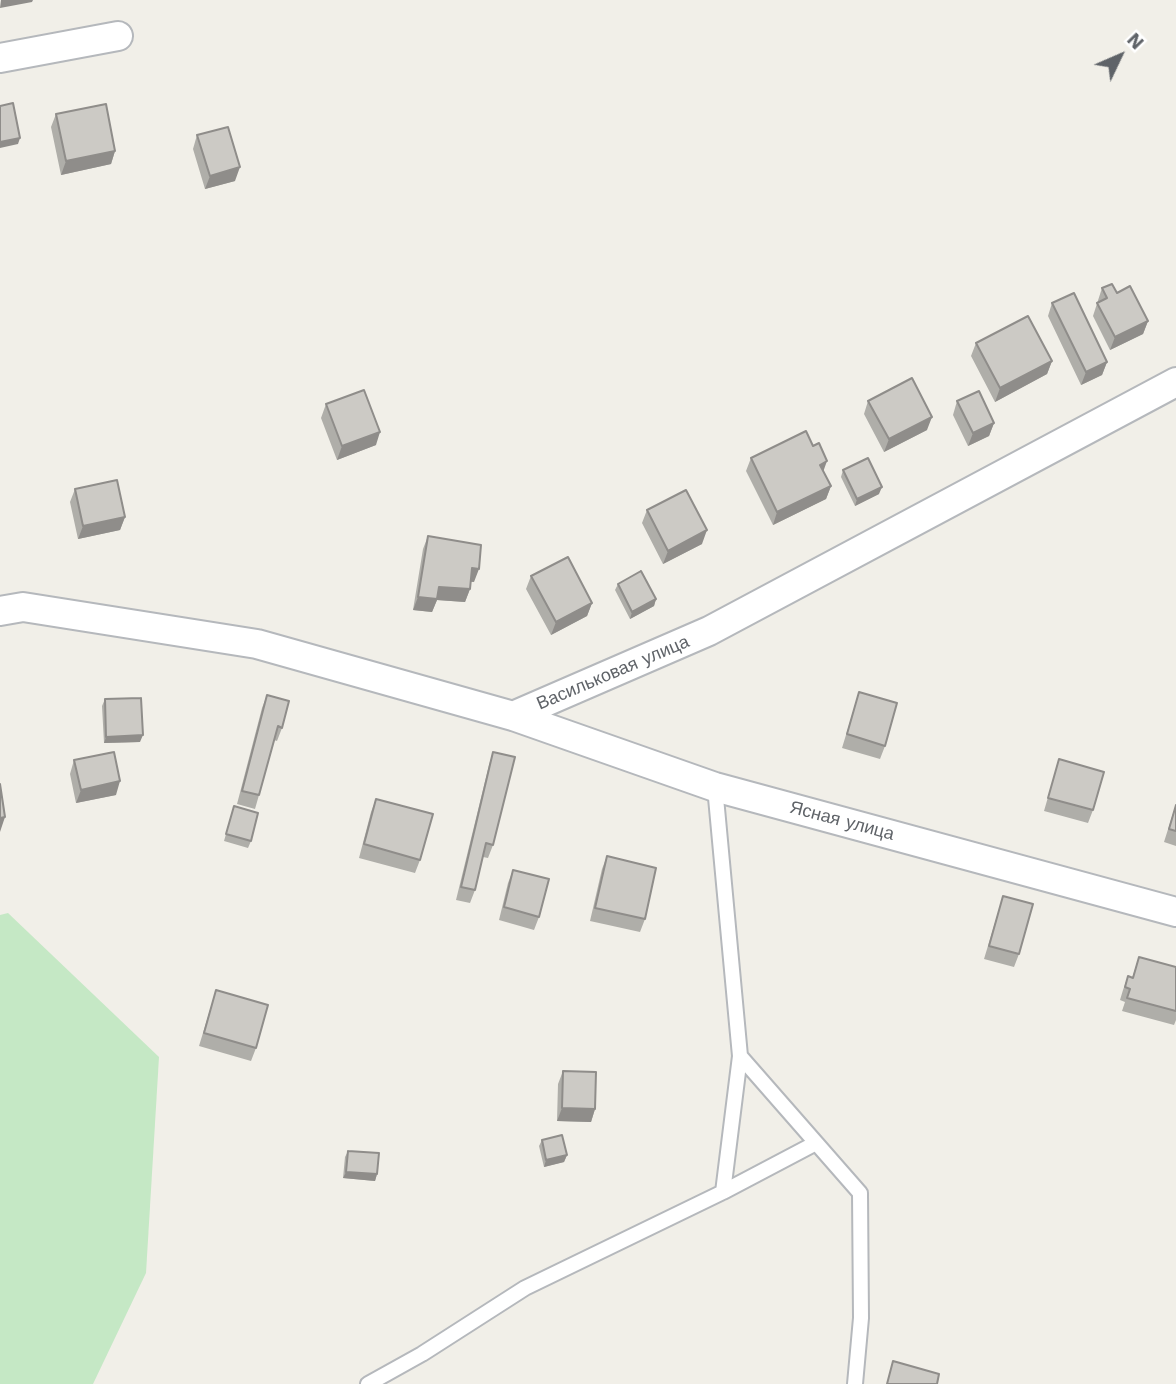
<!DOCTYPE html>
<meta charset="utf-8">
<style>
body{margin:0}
#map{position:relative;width:1176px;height:1384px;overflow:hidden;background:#f1efe8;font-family:"Work Sans",sans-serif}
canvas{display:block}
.north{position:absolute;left:1085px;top:21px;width:70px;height:70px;-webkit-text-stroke:5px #fff;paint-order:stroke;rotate:46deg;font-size:19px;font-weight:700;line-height:28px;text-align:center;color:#5f6368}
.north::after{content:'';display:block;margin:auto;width:24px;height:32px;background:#5f6368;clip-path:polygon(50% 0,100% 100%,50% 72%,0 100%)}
</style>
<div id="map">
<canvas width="1176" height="1384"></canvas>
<div class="north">N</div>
</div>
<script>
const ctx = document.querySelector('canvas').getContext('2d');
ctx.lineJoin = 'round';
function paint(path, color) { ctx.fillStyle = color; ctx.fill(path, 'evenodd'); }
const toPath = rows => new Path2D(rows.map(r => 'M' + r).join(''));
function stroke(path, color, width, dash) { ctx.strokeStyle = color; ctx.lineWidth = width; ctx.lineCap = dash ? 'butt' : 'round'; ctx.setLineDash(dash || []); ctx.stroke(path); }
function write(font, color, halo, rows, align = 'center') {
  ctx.font = font + ' "Work Sans",sans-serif'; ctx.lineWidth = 7; ctx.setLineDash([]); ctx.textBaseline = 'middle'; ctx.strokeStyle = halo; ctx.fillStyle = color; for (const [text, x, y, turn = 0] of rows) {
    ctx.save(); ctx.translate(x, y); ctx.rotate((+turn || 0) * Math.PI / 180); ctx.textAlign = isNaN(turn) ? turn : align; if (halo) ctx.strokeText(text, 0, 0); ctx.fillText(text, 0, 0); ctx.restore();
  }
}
paint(toPath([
 [8,913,159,1057,146,1273,93,1384,0,1384,0,915]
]), '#c5e8c5');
const service = toPath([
 [715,787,740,1056,860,1193,861,1318,855,1384],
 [723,1192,740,1056],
 [368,1384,422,1354,525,1288,723,1192,816,1143]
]);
const minor = toPath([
 [0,58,118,36],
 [0,611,23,607,257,644,513,716,715,787,1176,912],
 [513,716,709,631,1176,382]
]);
stroke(service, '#b5b8bc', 18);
stroke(minor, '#b5b8bc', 32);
stroke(service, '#fff', 14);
stroke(minor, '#fff', 28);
paint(toPath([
 [56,114,115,151,111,164,61,175,51,127],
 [197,135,235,181,205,189,193,149],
 [1102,288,1117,293,1148,321,1143,334,1110,350,1093,316],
 [1052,303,1107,362,1102,375,1081,385,1048,316],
 [976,343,1052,361,1047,374,995,402,971,356],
 [868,401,927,430,884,452,864,414],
 [957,401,994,423,989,436,968,446,953,415],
 [326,404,376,445,337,460,321,418],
 [751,458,824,472,831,486,826,499,773,525,746,471],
 [843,470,879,494,855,506,841,477],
 [75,489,125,517,120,530,78,539,70,502],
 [647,510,702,544,663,564,642,523],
 [428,536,474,582,471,582,470,589,465,602,437,600,432,612,413,610,423,549],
 [531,576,592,603,587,616,551,635,526,589],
 [618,584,656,599,654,606,630,619,615,590],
 [859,692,885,746,880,759,842,748],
 [267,695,282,728,277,741,274,740,259,795,255,809,237,804,262,708],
 [105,699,140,742,104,743,102,706],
 [493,752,493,845,488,858,483,857,475,890,470,903,456,900,489,765],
 [1059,759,1093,810,1088,823,1044,811],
 [74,760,116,795,76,803,70,774],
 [376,799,420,860,415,873,359,858,371,812],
 [1176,804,1176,846,1164,842],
 [234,806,251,841,248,848,224,841],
 [607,856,645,919,640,932,590,921,602,869],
 [513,870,539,917,534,930,499,920,508,883],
 [1003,896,1019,954,1014,967,984,959],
 [1139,957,1176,967,1176,1020,1174,1025,1122,1011,1125,1002,1120,1000,1123,990,1128,976,1132,978],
 [216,990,256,1048,251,1061,199,1046],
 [563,1071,595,1109,591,1122,557,1121,558,1084],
 [542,1140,567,1155,564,1162,544,1167,539,1146],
 [348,1151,377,1174,375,1181,343,1178,345,1157]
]), '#afaea9');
paint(toPath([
 [1,0,33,0,32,2,0,8],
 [20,138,18,144,0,148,0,142],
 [115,151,111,164,61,175,66,161],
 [240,167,235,181,205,189,210,176],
 [1148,321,1143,334,1110,350,1115,337],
 [1052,361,1047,374,995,402,1000,388],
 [1107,362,1102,375,1081,385,1086,372],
 [932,417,927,430,884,452,889,439],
 [994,423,989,436,968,446,973,433],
 [380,432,376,445,337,460,342,446],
 [827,461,822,475,820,465],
 [831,486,826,499,773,525,777,512],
 [882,487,879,494,855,506,857,499],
 [125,517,120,530,78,539,83,526],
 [707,530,702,544,663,564,668,551],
 [472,568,479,569,474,582,468,581],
 [439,587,470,589,465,602,437,600,432,612,413,610,418,597],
 [656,599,654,606,630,619,632,612],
 [592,603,587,616,551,635,556,622],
 [143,735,140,742,104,743,106,737],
 [120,781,116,795,76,803,81,790],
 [5,817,0,832,0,818],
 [562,1108,595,1109,591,1122,557,1121],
 [567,1155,564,1162,544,1167,546,1160],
 [346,1172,377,1174,375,1181,343,1178]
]), '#8f8d8a');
const building = toPath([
 [13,103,20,138,0,142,0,106,13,103],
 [106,104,115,151,66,161,56,114,106,104],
 [228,127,240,167,210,176,197,135,228,127],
 [1112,284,1117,293,1130,286,1148,321,1115,337,1097,303,1107,298,1102,288,1112,284],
 [1074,293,1107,362,1086,372,1052,303,1074,293],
 [1028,316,1052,361,1000,388,976,343,1028,316],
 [912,378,932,417,889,439,868,401,912,378],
 [364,390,380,432,342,446,326,404,364,390],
 [979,391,994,423,973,433,957,401,979,391],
 [806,431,813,446,819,443,827,461,820,465,831,486,777,512,751,458,806,431],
 [868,458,882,487,857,499,843,470,868,458],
 [117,480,125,517,83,526,75,489,117,480],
 [686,490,707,530,668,551,647,510,686,490],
 [428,536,481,545,479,569,472,568,470,589,439,587,437,599,418,597,428,536],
 [568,557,592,603,556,622,531,576,568,557],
 [641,571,656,599,632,612,618,584,641,571],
 [859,692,897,703,885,746,847,734,859,692],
 [267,695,289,701,282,728,278,726,259,795,242,791,267,695],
 [141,698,143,735,106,737,105,699,141,698],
 [114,752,120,781,81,790,74,760,114,752],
 [493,752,515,757,493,845,486,843,475,890,461,887,493,752],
 [1059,759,1104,772,1093,810,1048,798,1059,759],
 [0,784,5,817,0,818,0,784],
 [376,799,433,814,420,860,364,844,376,799],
 [1176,805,1176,831,1169,829,1176,805],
 [234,806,258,813,251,841,226,834,234,806],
 [607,856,656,868,645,919,595,908,607,856],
 [513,870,549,879,539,917,504,907,513,870],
 [1003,896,1033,904,1019,954,989,946,1003,896],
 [1139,957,1176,967,1176,1011,1127,998,1130,989,1125,987,1128,976,1133,978,1139,957],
 [216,990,268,1005,256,1048,204,1033,216,990],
 [563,1071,596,1072,595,1109,562,1108,563,1071],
 [562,1135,567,1155,546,1160,542,1140,562,1135],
 [348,1151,379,1153,377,1174,346,1172,348,1151],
 [893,1361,939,1374,937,1384,887,1384,893,1361]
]);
paint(building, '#cccac5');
stroke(building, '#8f8d8a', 2);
write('18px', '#5f6368', '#fff', [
 ["Васильковая улица",613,673,-23],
 ["Ясная улица",842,821,15]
]);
</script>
